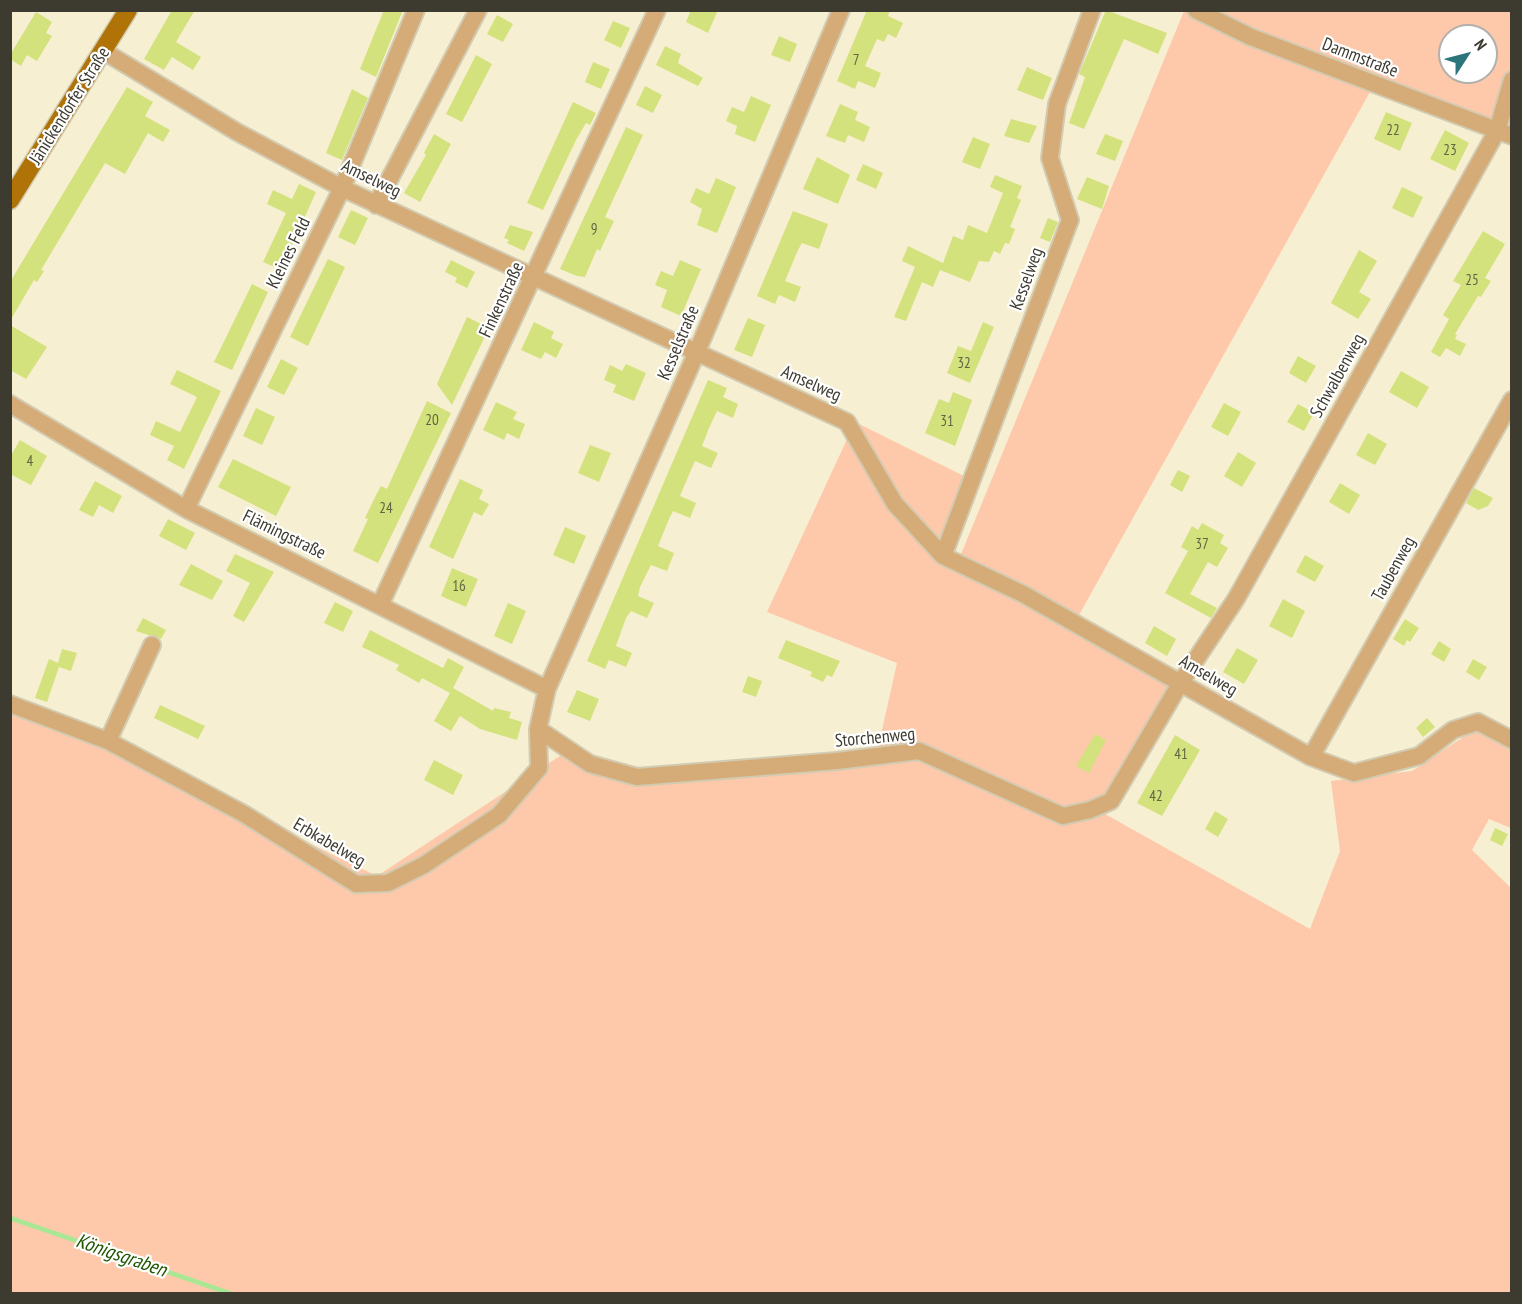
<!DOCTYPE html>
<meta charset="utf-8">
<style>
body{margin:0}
#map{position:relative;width:1522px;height:1304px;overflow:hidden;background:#f7efd2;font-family:"PT Sans Narrow",sans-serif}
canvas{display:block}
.frame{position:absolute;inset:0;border:12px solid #3d3a2f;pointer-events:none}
.north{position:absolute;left:1438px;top:24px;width:60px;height:60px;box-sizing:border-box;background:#fff;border:2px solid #b1b0ac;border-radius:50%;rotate:54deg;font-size:16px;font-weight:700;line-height:24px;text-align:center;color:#3d3a2f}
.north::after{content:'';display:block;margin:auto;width:21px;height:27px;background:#2c757c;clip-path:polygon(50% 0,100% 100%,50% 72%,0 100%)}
</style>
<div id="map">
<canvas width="1522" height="1304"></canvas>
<div class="frame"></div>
<div class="north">N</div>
</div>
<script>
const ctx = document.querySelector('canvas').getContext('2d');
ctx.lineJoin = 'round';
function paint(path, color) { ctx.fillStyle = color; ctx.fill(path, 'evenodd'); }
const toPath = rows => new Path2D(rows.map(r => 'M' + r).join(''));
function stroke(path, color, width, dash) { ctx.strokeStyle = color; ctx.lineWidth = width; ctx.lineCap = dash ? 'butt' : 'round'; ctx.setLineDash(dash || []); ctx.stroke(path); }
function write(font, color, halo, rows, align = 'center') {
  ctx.font = font + ' "PT Sans Narrow",sans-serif'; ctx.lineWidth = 4.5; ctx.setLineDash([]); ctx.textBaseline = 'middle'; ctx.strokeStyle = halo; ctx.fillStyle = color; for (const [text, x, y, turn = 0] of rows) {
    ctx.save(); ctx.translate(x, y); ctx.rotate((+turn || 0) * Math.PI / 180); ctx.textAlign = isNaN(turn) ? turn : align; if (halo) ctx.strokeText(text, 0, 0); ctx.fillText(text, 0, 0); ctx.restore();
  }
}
paint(toPath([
 [1184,11,1511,11,1511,136,1376,81,1074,624,1177,683,1105,814,1310,929,1340,851,1331,781,1412,771,1477,728,1511,747,1511,828,1489,819,1472,850,1511,888,1511,1293,11,1293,10,705,112,748,377,876,572,748,644,785,874,766,897,663,767,612,855,422,974,481,950,554,959,559],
 [1450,36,1486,36,1486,72,1450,72]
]), '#fec8aa');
stroke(toPath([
 [10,1218,232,1294]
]), '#aae794', 4.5);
paint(toPath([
 [172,10,195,10,176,42,201,57,193,70,172,57,164,70,144,59],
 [384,10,403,10,376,77,360,69],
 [691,10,718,10,708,33,686,22],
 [867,10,890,10,888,16,903,23,896,38,888,34,884,42,877,39,865,66,881,73,875,88,858,81,855,89,837,81],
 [1106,10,1167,33,1158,54,1124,39,1084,129,1069,123,1085,77,1079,74],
 [36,12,52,22,46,33,52,36,37,61,27,55,21,66,10,59,10,55],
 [497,15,513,24,503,42,487,34],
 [613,21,630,28,621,48,604,40],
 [779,36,797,44,790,62,771,55],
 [665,46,681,54,678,63,703,78,698,86,656,65],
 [476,55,492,64,462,122,446,114],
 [593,62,610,69,601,89,585,82],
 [1027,67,1052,78,1043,100,1017,90],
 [645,86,662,95,653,113,636,105],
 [127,87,153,102,145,116,170,130,163,142,148,133,125,174,105,163,41,270,44,271,37,282,34,280,10,321,10,282],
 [352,89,368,98,342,160,326,153],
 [751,96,771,105,755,142,735,134,737,126,726,121,732,107,744,112],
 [573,102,596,113,590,125,586,123,576,140,543,210,527,203],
 [840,104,858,112,855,120,870,127,864,142,848,135,845,143,826,136],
 [1386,112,1412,123,1400,151,1374,139],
 [1011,119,1037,126,1029,143,1004,136],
 [626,127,643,135,605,217,614,221,600,251,597,249,585,277,577,276,560,269],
 [1445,130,1469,143,1455,171,1430,159],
 [434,134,451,144,420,202,404,193,426,155,424,153],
 [1105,134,1123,141,1115,161,1096,154],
 [973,137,990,144,980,169,962,162],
 [817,157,850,175,838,204,803,189],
 [863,164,883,173,876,189,856,180],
 [995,175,1022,186,1017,198,1021,200,1010,227,1015,229,1009,244,1005,243,1000,254,994,251,989,262,979,261,970,282,940,270,933,287,922,282,906,321,894,317,915,267,902,261,908,246,943,263,953,236,963,240,968,225,987,233,1003,193,990,187],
 [1087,177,1109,186,1102,209,1077,199],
 [716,178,736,187,717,233,697,225,702,209,690,202,696,188,709,194],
 [299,184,316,192,281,270,263,262,286,213,267,204,273,190,292,199],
 [1402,187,1423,197,1413,218,1392,208],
 [351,210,368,218,355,245,338,237],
 [793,211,828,224,819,249,802,243,798,250,785,281,801,287,795,302,779,295,775,304,757,296],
 [1048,218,1058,222,1050,242,1040,238],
 [510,225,533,232,524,251,507,243,509,240,504,238],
 [1483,231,1505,244,1485,278,1491,281,1481,297,1478,296,1455,334,1457,335,1455,339,1466,344,1460,356,1446,348,1440,357,1431,352,1449,319,1443,315,1461,285,1453,281],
 [1359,250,1377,261,1359,292,1371,299,1358,319,1331,303],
 [328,259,345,267,308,346,290,337],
 [451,260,475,272,467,288,455,282,457,278,445,272],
 [680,260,701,269,681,316,661,307,667,290,655,285,661,271,673,276],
 [252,284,268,292,232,370,214,362],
 [467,317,489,328,452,405,437,384],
 [748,318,765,325,752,357,734,350],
 [534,322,554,332,551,338,563,344,556,358,545,352,541,359,521,350],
 [983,322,994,327,970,383,947,373,958,346,971,351],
 [10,325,47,347,26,379,10,370],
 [1298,356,1316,366,1306,383,1289,373],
 [281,359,298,368,284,395,267,387],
 [626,364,646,373,634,401,613,392,616,385,604,380,610,365,622,371],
 [177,370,221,391,184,469,167,460,174,446,150,435,156,421,180,432,197,397,170,384],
 [1401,371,1429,387,1417,408,1389,392],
 [708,380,727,388,723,397,738,404,733,418,717,411,709,428,702,446,718,453,711,468,695,461,691,470,680,496,696,503,690,518,673,511,669,519,658,546,674,553,667,571,651,565,640,587,638,596,654,603,647,618,631,611,626,618,616,646,632,653,626,667,609,660,605,669,587,661],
 [953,392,972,400,955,446,925,433,939,399,949,403],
 [427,401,451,413,378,563,353,551,368,519,365,518,376,495,381,486,387,489],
 [496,402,517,412,513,419,525,424,519,439,507,433,504,440,483,430],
 [1224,403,1241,412,1228,436,1211,427],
 [1298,404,1314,413,1304,431,1287,422],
 [256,408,275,417,262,445,243,436],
 [1368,433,1387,444,1375,465,1356,455],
 [20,440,47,456,31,485,10,474,10,457],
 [590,445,611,453,599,482,578,473],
 [1238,452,1256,463,1242,487,1224,476],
 [233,459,291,487,276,516,218,487],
 [1178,470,1190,476,1182,492,1170,485],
 [460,479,483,490,479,499,489,504,482,516,474,512,453,559,429,547],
 [95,481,122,496,113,513,99,505,93,517,79,510],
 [1340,483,1360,495,1349,514,1329,502],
 [1474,488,1493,498,1488,506,1478,510,1466,503],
 [168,519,195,533,186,550,159,536],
 [1202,523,1224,535,1220,543,1228,548,1217,567,1208,562,1190,594,1217,608,1211,618,1165,593,1188,551,1181,547,1192,526,1198,530],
 [565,527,586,536,574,564,553,555],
 [235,554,274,572,244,622,233,616,250,583,226,571],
 [1305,555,1324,566,1315,582,1296,572],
 [191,564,223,581,212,600,179,585],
 [452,568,478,579,466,607,441,596],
 [1283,599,1305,611,1292,638,1269,626],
 [335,602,353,611,343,632,324,623],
 [508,603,526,611,512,644,494,636],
 [143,618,166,630,161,639,136,631],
 [1405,619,1419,628,1410,642,1407,640,1404,646,1393,639],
 [1154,626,1176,639,1167,656,1145,643],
 [370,630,443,668,448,658,464,667,453,688,493,711,494,708,511,712,509,718,522,722,517,740,480,729,460,716,451,731,434,721,450,693,422,678,419,683,396,670,399,665,362,647],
 [786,640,840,661,832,677,827,675,823,682,810,676,812,672,778,658],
 [1439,641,1451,649,1444,662,1431,654],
 [1237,648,1258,660,1244,684,1223,672],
 [62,649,77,653,71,671,59,667,47,702,35,698,49,659,58,663],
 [1473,659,1487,667,1479,680,1466,672],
 [748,676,762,681,756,697,742,692],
 [577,690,599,699,590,721,567,712],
 [160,705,205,726,198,739,154,718],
 [1427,718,1435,727,1423,737,1416,728],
 [1095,734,1106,740,1089,773,1076,766],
 [1175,735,1200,750,1162,816,1137,803],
 [434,760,463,775,453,795,424,780],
 [1215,811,1228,819,1218,837,1205,829],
 [1495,828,1508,834,1502,846,1490,840]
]), '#d3e27d');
const minor = toPath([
 [1196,10,1251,37,1512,136],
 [105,52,237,132,342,188,847,422,895,504,943,556,1023,594,1311,757,1354,773,1419,756,1453,730,1478,722,1512,740],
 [376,205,478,10],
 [10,404,186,509,547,689],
 [186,509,342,188,416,10],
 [943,556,1070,220,1050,158,1057,104,1092,10],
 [380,605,657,10],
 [10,704,108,741,244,814,356,884,388,883,424,865,499,815,539,768,538,729,547,689,696,354,841,10],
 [538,729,590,764,637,777,837,761,919,751,1063,816,1090,810,1111,801,1181,682,1236,599,1497,131,1512,80],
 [108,741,152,645],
 [1311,757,1512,400]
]);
const major = toPath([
 [10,200,128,10]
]);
stroke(minor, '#d2cbb1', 20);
stroke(major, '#d2cbb1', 21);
stroke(minor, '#d5ab77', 16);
stroke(major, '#af7307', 18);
write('15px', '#626442', null, [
 ["7",856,61],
 ["22",1393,131],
 ["23",1450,151],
 ["9",594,230],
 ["25",1472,281],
 ["32",964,364],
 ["20",432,421],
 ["31",947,422],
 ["4",30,462],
 ["24",386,509],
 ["37",1202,545],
 ["16",459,587],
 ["41",1181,755],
 ["42",1156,797]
]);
write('18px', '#3d3a2f', '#fff', [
 ["Dammstraße",1360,58,21],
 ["Jänickendorfer Straße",70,106,-58],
 ["Amselweg",371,179,26],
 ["Kleines Feld",289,253,-64],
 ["Kesselweg",1027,279,-70],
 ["Finkenstraße",502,300,-65],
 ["Kesselstraße",679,343,-67],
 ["Schwalbenweg",1338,376,-61],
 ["Amselweg",811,384,24],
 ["Flämingstraße",284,535,26],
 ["Taubenweg",1394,569,-61],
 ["Amselweg",1208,676,30],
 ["Storchenweg",875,738,-5],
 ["Erbkabelweg",329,843,30]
]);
write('italic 20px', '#1f5700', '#fff', [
 ["Königsgraben",121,1256,19]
]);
</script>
